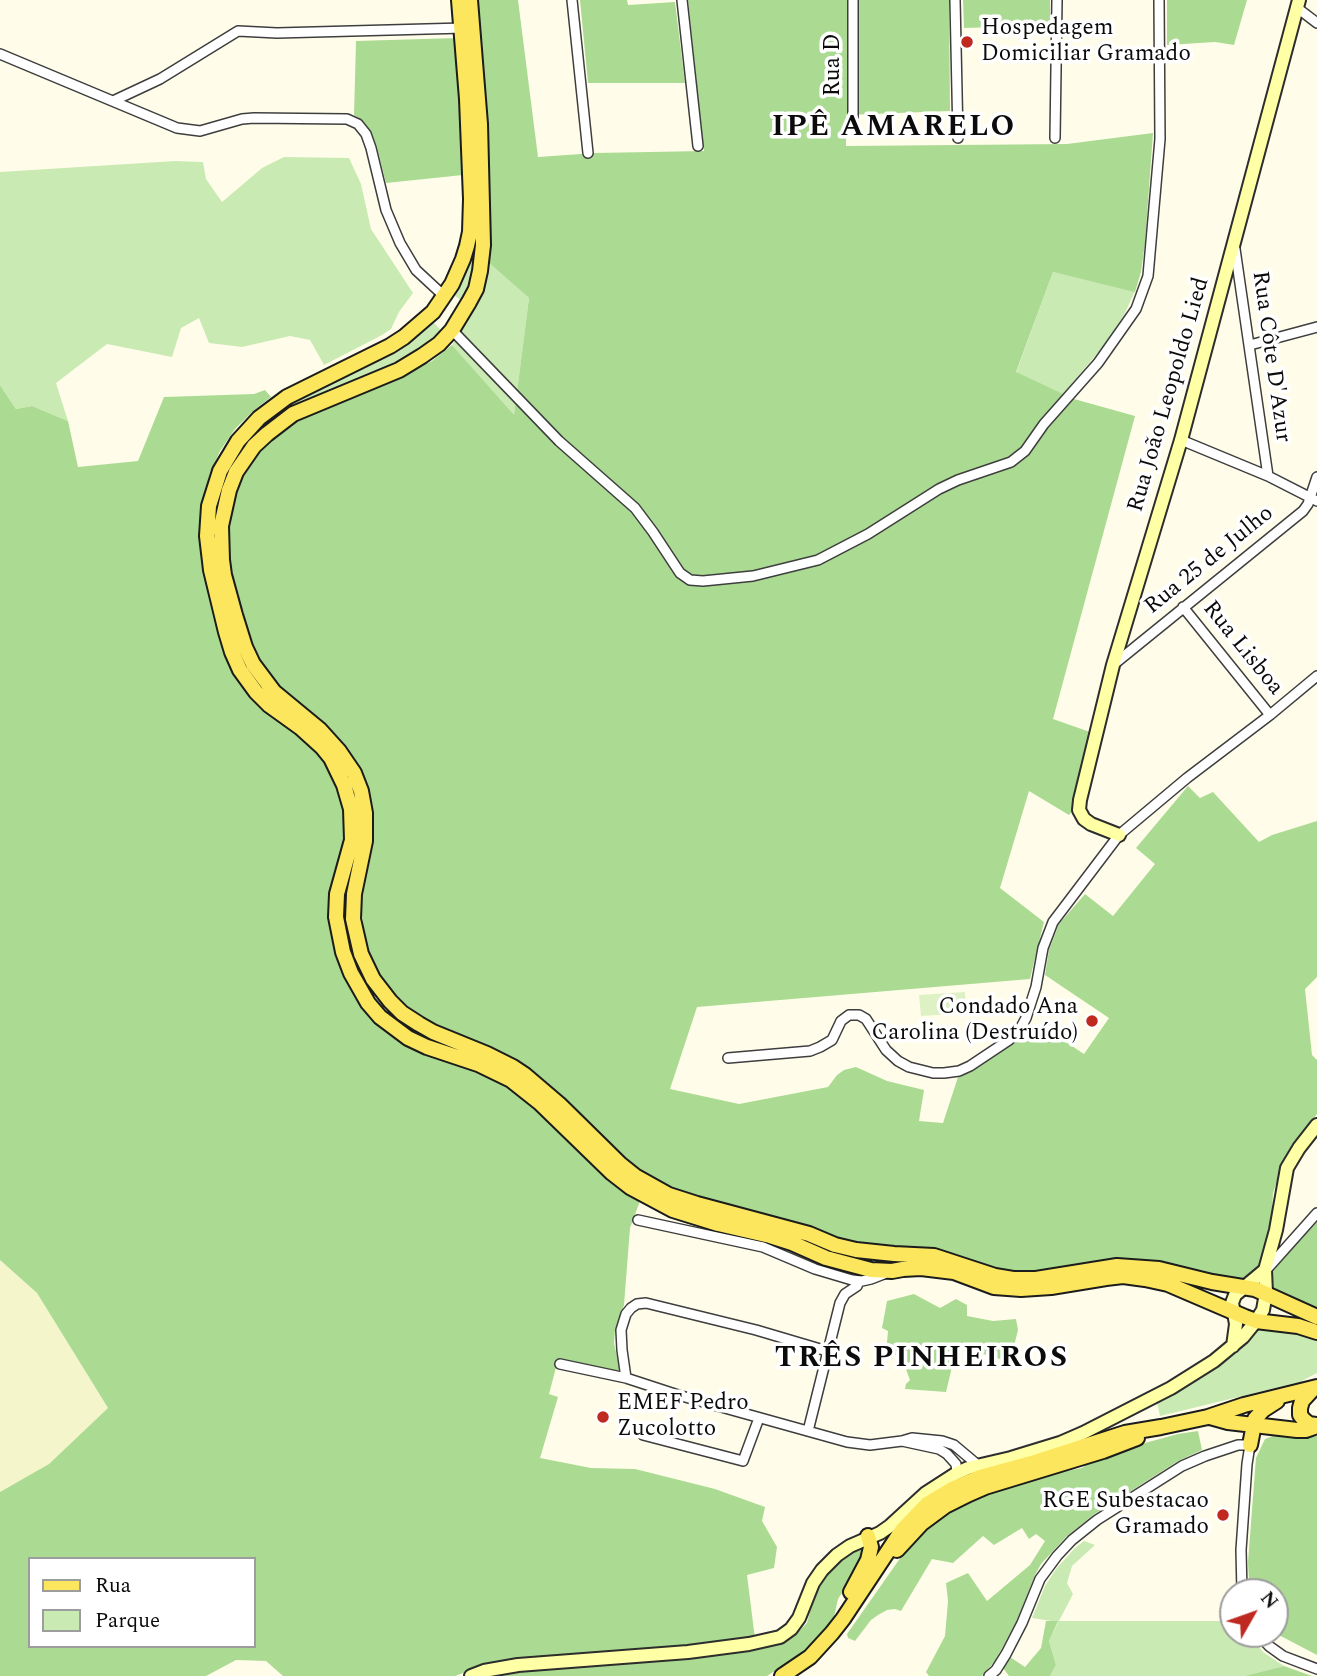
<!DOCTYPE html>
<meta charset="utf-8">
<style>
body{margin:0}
#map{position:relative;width:1317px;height:1676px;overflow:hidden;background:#fffdea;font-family:Spectral,serif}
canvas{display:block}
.legend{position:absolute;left:28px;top:1557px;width:228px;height:91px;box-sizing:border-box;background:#fff;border:2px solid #9d9d9d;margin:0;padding:9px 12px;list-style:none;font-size:21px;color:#0b0b0b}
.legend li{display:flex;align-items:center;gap:14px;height:35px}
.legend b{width:35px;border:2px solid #9d9d9d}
.north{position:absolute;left:1219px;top:1578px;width:70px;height:70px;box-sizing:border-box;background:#fff;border:2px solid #9d9d9d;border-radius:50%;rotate:50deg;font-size:19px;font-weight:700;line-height:28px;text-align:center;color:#0b0b0b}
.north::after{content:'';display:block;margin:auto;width:24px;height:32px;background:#bf2920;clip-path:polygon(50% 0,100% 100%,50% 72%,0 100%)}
</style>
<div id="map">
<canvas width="1317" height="1676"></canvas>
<ul class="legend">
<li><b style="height:9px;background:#fce65d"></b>Rua</li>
<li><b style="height:19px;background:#caeab3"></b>Parque</li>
</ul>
<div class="north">N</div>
</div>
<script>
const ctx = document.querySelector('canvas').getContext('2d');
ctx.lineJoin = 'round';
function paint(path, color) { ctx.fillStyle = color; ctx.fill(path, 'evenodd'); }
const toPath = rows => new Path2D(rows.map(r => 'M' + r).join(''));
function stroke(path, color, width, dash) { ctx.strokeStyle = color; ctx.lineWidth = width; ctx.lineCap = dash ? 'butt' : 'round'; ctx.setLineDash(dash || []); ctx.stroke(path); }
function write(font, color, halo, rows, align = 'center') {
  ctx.font = font + ' Spectral,serif'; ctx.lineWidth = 7; ctx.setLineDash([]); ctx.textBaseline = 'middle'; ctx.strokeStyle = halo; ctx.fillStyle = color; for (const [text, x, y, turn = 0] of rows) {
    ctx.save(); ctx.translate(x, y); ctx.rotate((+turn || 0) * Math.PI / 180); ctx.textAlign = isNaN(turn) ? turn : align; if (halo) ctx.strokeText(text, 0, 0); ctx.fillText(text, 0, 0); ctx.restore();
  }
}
paint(toPath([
 [0,1260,37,1293,108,1408,49,1464,0,1492]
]), '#f4f5ca');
paint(toPath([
 [284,157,349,158,361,184,371,229,413,293,399,312,391,329,382,335,324,365,310,340,290,336,242,347,209,343,199,318,181,328,172,357,107,344,56,383,68,421,32,406,16,409,0,385,0,172,175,161,203,162,206,179,222,202,262,168],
 [474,158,477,253,471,278,462,301,451,293,475,243],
 [489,263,529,298,514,416,452,345,473,311,481,291],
 [1053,272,1135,291,1125,313,1106,343,1063,394,1016,373],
 [434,323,441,330,428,343,414,353,368,376,296,405,277,416,263,429,235,462,221,494,215,523,215,553,237,642,245,661,266,691,314,732,333,751,347,773,356,797,360,825,360,837,350,887,348,916,349,932,360,965,376,992,397,1015,426,1034,482,1057,522,1080,552,1106,606,1158,635,1182,665,1198,693,1208,783,1231,839,1251,857,1255,889,1258,890,1260,867,1258,832,1252,826,1253,804,1242,780,1233,690,1211,660,1199,630,1181,616,1171,534,1091,519,1080,482,1060,413,1035,392,1021,376,1006,362,981,349,949,341,917,343,894,353,864,358,841,358,820,354,797,346,775,332,752,314,733,264,693,255,684,242,664,235,645,217,572,214,555,214,524,218,496,227,471,240,449,260,424,283,406,403,346,417,337],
 [1264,1327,1310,1335,1317,1339,1317,1373,1300,1382,1160,1416,1157,1402,1228,1359,1236,1353,1254,1331],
 [1084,1541,1095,1545,1072,1566,1067,1583,1073,1594,1059,1621,1233,1621,1233,1634,1249,1634,1263,1652,1284,1666,1244,1676,1050,1676,1056,1665,1049,1641,1058,1622,1032,1618,1045,1586,1056,1569,1074,1549]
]), '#caeab3');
paint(toPath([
 [476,0,518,0,538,157,595,153,704,151,688,0,949,0,950,111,846,115,846,146,1067,144,1153,133,1145,243,1141,272,1135,292,1053,272,1016,372,1074,399,1135,416,1053,719,1090,732,1075,808,1069,815,1029,791,1000,888,1044,922,1030,979,697,1007,670,1089,739,1104,828,1087,837,1075,844,1070,856,1067,887,1081,924,1090,919,1121,943,1123,958,1077,979,1067,1024,1036,1046,1029,1084,1054,1109,1018,1045,975,1049,950,1056,932,1059,924,1085,894,1113,916,1155,864,1136,848,1188,786,1200,798,1213,792,1259,842,1272,835,1317,821,1317,977,1305,989,1312,1055,1317,1060,1317,1114,1294,1144,1279,1175,1273,1193,1271,1227,1260,1267,1245,1281,1183,1270,1153,1261,1128,1258,1103,1260,1039,1272,1020,1273,1000,1271,946,1252,927,1248,882,1247,855,1244,789,1222,691,1197,659,1184,642,1174,442,1030,404,1006,386,986,374,967,365,942,362,915,362,893,372,838,371,812,362,774,352,755,338,738,285,693,269,675,256,655,245,628,229,559,227,535,231,508,237,486,245,469,256,453,288,424,313,410,390,382,432,361,452,345,514,415,529,298,489,263,489,162,485,88],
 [580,0,627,0,628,5,675,2,685,83,588,83],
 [963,0,1050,0,1050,25,964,28],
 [1167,0,1247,0,1234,45,1215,42,1167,45],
 [457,38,462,107,463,175,386,183,377,147,370,130,362,120,354,115,356,41],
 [0,385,16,409,32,406,68,421,78,467,138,461,164,397,254,394,265,390,271,397,253,411,235,429,220,451,210,473,203,498,199,542,223,648,236,678,256,702,302,738,317,752,327,767,342,803,345,820,344,846,329,911,333,938,377,1023,388,1033,404,1042,486,1072,512,1087,611,1182,640,1201,630,1228,624,1305,615,1330,614,1343,619,1366,619,1370,612,1371,558,1360,549,1394,558,1397,540,1458,591,1468,635,1469,715,1489,765,1507,762,1521,777,1547,774,1568,747,1575,755,1639,679,1648,507,1662,487,1664,455,1676,283,1676,266,1661,236,1660,206,1676,0,1676,0,1492,49,1464,108,1408,37,1293,0,1260],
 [30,1559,254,1559,254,1646,30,1646],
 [1317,1222,1317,1311,1277,1291,1273,1287,1270,1281,1273,1272,1278,1264],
 [914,1294,940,1308,956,1299,967,1305,967,1316,993,1321,1016,1319,1018,1330,1010,1362,957,1346,946,1392,905,1389,906,1384,910,1380,901,1356,886,1353,888,1331,882,1328,887,1301],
 [1198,1431,1202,1450,1178,1461,1093,1515,1066,1537,1041,1564,1035,1575,1017,1620,995,1661,982,1676,929,1676,926,1672,945,1636,948,1601,946,1583,968,1573,987,1601,1030,1565,1045,1541,1036,1534,1029,1539,1022,1528,994,1545,983,1536,953,1563,932,1559,901,1611,895,1609,887,1610,878,1615,871,1620,855,1641,848,1638,847,1634,922,1527,948,1507,1036,1477,1082,1468,1097,1457,1119,1450,1178,1434],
 [1273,1436,1304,1437,1317,1436,1317,1655,1275,1633,1275,1592,1253,1592,1249,1580,1248,1562,1256,1458,1265,1439],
 [864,1545,866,1549,862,1562,838,1599,834,1617,816,1640,796,1657,767,1676,487,1676,519,1670,628,1663,775,1645,798,1632,807,1623,817,1586,840,1556],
 [1046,1621,1058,1621,1049,1641,1056,1665,1050,1676,1009,1676,1003,1668,1010,1657,1025,1667,1041,1648],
 [1284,1666,1312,1676,1244,1676]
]), '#abdb92');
paint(toPath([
 [965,992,966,1013,921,1016,919,995]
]), '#ddf1c5');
const street = toPath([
 [572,0,588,153],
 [682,0,698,146],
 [955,0,958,138],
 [1296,7,1317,23],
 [0,54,177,128,200,131,242,119,254,118,347,119,358,124,366,134,371,148,386,210,400,243,416,270,444,296],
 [113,101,160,79,238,31,277,33,464,28],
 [853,130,853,0],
 [1055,138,1057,0],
 [1235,249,1268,476],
 [452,330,559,441,635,508,653,532,680,573,690,580,703,581,753,576,818,560,868,534,939,489,958,480,1011,462,1025,451,1044,424,1098,363,1136,309,1148,276,1160,139,1159,0],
 [1250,345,1317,327],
 [1181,440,1268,476,1317,501],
 [1183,607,1270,715],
 [1113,665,1303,511,1308,504,1317,477],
 [728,1058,810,1051,820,1047,832,1040,841,1021,849,1015,859,1015,866,1019,886,1050,898,1061,909,1067,933,1073,944,1073,959,1071,970,1066,1009,1040,1019,1031,1026,1018,1036,987,1043,948,1053,922,1119,835,1187,778,1270,715,1317,676],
 [638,1220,763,1247,815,1269,852,1280,862,1281,871,1279,884,1274],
 [1267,1269,1317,1213],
 [560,1364,626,1378,678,1395,847,1442,870,1445,902,1441,912,1438,942,1441,954,1445,979,1466],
 [626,1378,622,1350,621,1330,626,1314,631,1308,637,1304,646,1303,756,1330,827,1351],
 [808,1431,840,1303,845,1294,857,1286,859,1281],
 [643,1435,743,1461,759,1418],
 [902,1441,939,1449,947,1454,956,1464,957,1473],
 [1258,1634,1269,1646,1283,1656,1317,1669],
 [989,1676,996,1670,1006,1654,1022,1623,1040,1579,1057,1556,1072,1540,1097,1520,1182,1466,1205,1456,1238,1445,1250,1445,1247,1464,1241,1550,1242,1592]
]);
const secondary = toPath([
 [1119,835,1091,824,1084,819,1079,810,1080,800,1113,665,1181,440,1299,0],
 [1233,1346,1236,1324,1232,1303,1235,1295,1265,1270],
 [471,1676,484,1671,518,1665,688,1652,749,1644,780,1637,791,1629,799,1618,813,1583,822,1570,837,1555,850,1546,880,1533,890,1526,926,1493,957,1473,968,1468,1011,1458,1060,1443,1083,1433,1171,1388,1214,1361,1243,1337,1256,1321,1263,1310,1266,1293,1265,1270,1276,1230,1287,1168,1299,1148,1317,1125]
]);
const primary = toPath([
 [459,0,467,99,471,199,470,232,467,246,463,259,452,284,433,312,404,337,390,346,287,397,259,418,238,441,220,471,209,506,207,536,211,570,226,632,232,652,240,670,256,692,269,705,301,728,322,747,331,758,344,785,351,809,352,840,337,894,336,917,343,952,351,973,368,1003,380,1017,408,1038,427,1047,478,1064,511,1080,540,1103,612,1173,630,1187,673,1210,718,1224,770,1236,792,1243,826,1258,871,1270,892,1271,903,1269,921,1268,954,1272,994,1287,1021,1289,1051,1287,1106,1278,1123,1276,1145,1279,1168,1284,1245,1317,1256,1321,1298,1326,1317,1332],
 [470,0,480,124,483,245,480,271,476,289,469,302,452,330,439,344,422,356,399,370,293,414,267,434,254,446,236,472,229,490,221,526,222,560,224,575,235,615,245,647,253,664,274,692,320,730,339,751,354,773,361,791,365,813,365,841,354,894,353,919,361,954,373,979,390,1001,402,1013,419,1024,433,1032,487,1054,513,1067,525,1075,559,1104,620,1164,635,1176,669,1195,697,1204,809,1234,835,1245,856,1250,894,1254,934,1256,995,1276,1013,1279,1036,1279,1117,1266,1159,1269,1212,1282,1255,1289,1317,1317],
 [1313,1389,1302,1401,1300,1408,1300,1415,1304,1420,1309,1424,1317,1425],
 [1210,1417,1228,1422,1297,1430,1306,1430,1317,1426],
 [1250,1445,1255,1419,1263,1410,1277,1401],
 [897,1550,922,1523,945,1506,969,1494,985,1487,1103,1451,1137,1438],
 [851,1592,868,1560,871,1547,868,1536],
 [782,1676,810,1657,832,1633,843,1619,902,1530,927,1504,952,1489,980,1477,1035,1462,1125,1433,1161,1427,1208,1417,1244,1405,1317,1387]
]);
stroke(street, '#3e3e3e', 12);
stroke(secondary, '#2d2d2d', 16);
stroke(primary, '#1c1c1c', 18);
stroke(street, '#fff', 9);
stroke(secondary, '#ffffa5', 12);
stroke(primary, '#fce65d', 14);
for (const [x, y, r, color] of [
 [967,42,7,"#bf2920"],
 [1092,1021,7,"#bf2920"],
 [603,1417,7,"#bf2920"],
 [1223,1515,7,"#bf2920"]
]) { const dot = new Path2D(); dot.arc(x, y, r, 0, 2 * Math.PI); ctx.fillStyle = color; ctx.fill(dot); stroke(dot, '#fff', 2.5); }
write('23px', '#0b0b0b', '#fff', [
 ["Hospedagem",981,29],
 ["Domiciliar Gramado",981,55],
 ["Condado Ana",1078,1008,"right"],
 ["Carolina (Destruído)",1078,1034,"right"],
 ["EMEF Pedro",617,1404],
 ["Zucolotto",617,1430],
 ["RGE Subestacao",1209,1502,"right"],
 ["Gramado",1209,1528,"right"]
], 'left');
write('23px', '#0b0b0b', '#fff', [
 ["Rua D",834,65,-90],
 ["Rua Côte D'Azur",1270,357,82],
 ["Rua João Leopoldo Lied",1170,395,-74],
 ["Rua 25 de Julho",1210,561,-39],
 ["Rua Lisboa",1242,649,51]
]);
ctx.letterSpacing = '2px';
write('bold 30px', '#0b0b0b', '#fff', [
 ["IPÊ AMARELO",894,129],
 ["TRÊS PINHEIROS",922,1360]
]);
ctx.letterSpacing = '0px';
</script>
